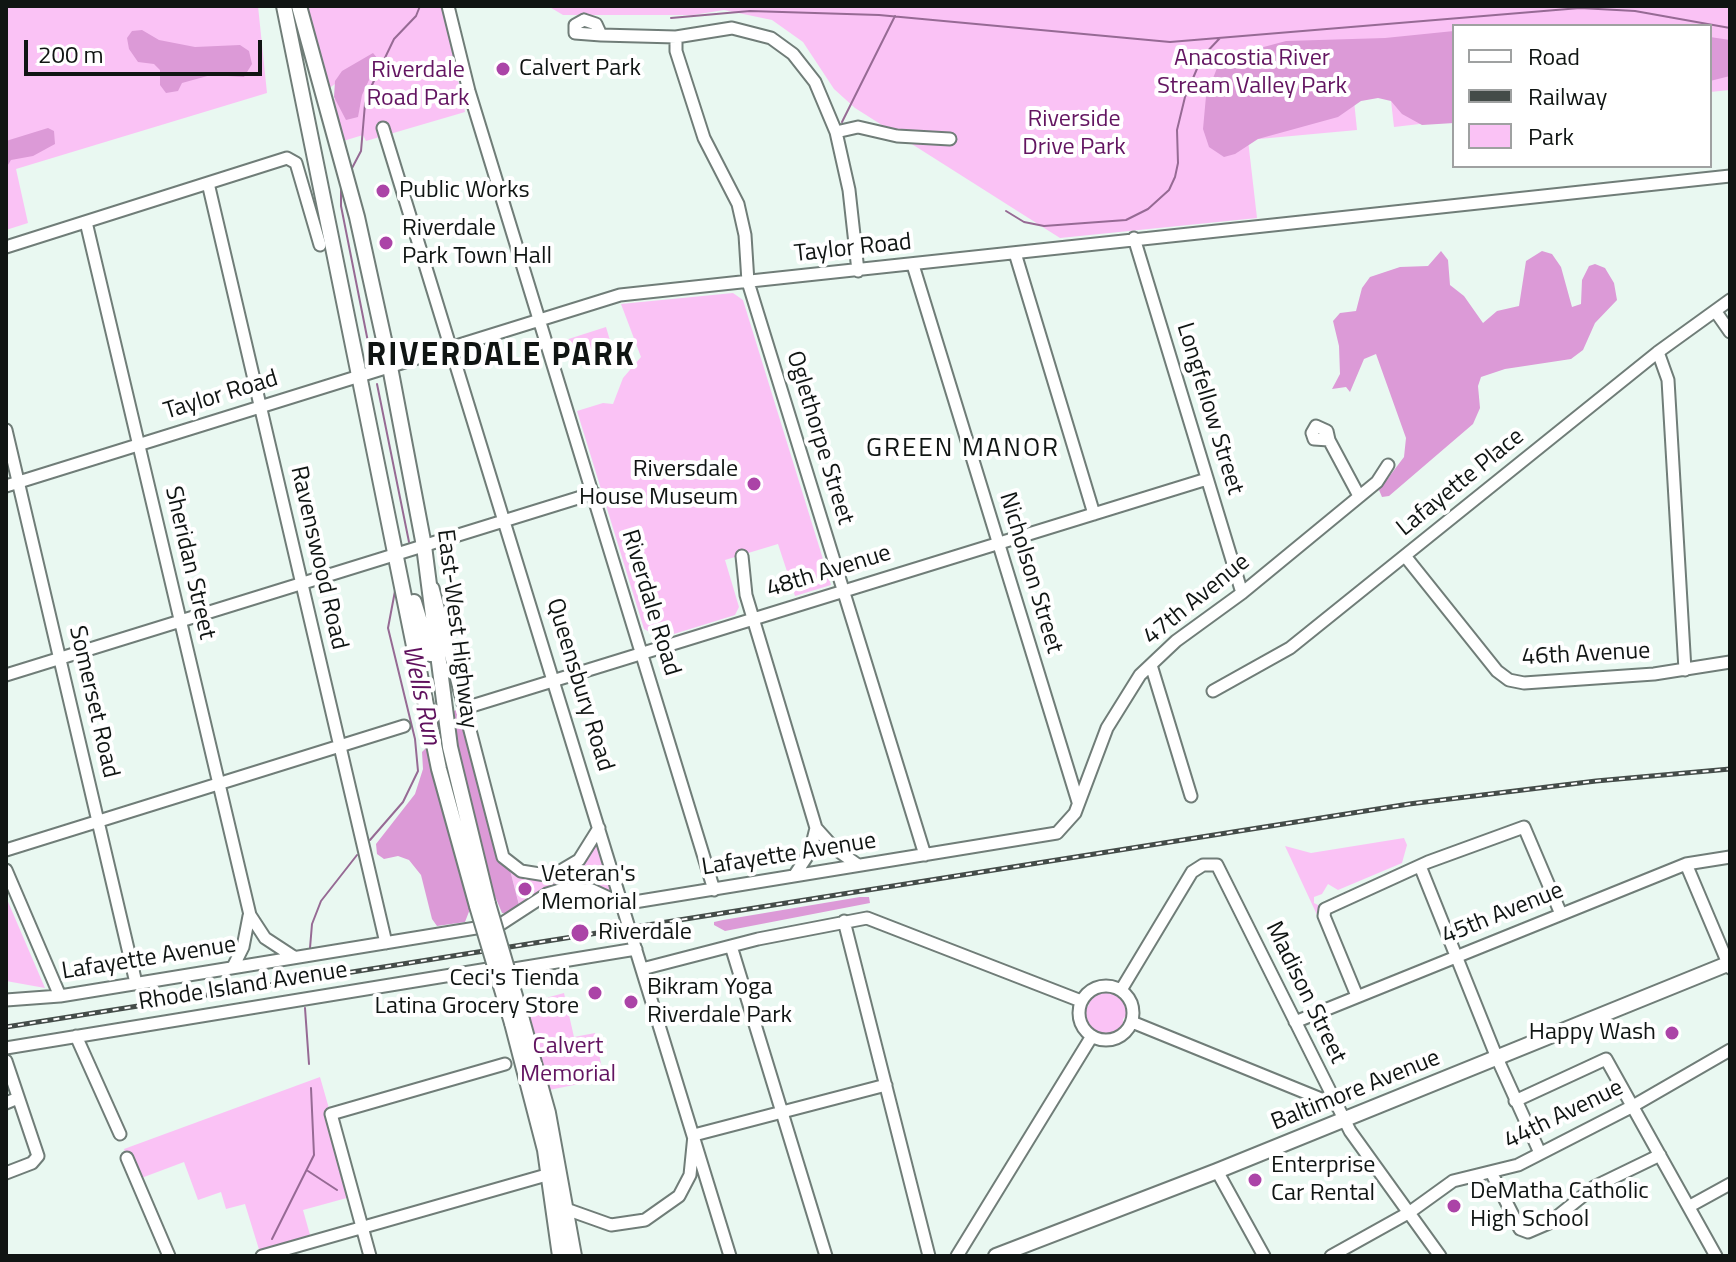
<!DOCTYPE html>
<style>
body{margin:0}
#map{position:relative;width:1736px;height:1262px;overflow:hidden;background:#e9f8f1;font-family:"Titillium Web",sans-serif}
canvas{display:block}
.frame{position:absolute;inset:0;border:8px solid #101513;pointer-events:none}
.legend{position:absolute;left:1452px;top:24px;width:260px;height:144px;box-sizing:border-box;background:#fff;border:2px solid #9fa1a1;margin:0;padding:10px 14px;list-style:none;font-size:24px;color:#101513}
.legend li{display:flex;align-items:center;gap:16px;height:40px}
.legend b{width:40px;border:2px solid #9fa1a1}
.scale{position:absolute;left:24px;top:40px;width:238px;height:36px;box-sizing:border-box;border:4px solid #101513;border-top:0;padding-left:10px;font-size:24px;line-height:28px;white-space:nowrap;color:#101513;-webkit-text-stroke:6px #fff;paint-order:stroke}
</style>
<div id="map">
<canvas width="1736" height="1262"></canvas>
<div class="frame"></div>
<ul class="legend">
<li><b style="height:10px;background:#fff"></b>Road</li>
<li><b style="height:10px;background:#444c49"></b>Railway</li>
<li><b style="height:22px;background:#fac2f5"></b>Park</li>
</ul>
<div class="scale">200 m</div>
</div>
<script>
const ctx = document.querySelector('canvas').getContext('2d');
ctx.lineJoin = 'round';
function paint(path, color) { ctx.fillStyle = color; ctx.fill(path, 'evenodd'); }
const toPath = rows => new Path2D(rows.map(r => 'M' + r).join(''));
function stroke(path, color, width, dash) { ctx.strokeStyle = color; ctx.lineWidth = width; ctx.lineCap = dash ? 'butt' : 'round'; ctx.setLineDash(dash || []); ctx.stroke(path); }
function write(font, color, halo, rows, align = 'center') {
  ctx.font = font + ' "Titillium Web",sans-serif'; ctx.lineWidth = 8; ctx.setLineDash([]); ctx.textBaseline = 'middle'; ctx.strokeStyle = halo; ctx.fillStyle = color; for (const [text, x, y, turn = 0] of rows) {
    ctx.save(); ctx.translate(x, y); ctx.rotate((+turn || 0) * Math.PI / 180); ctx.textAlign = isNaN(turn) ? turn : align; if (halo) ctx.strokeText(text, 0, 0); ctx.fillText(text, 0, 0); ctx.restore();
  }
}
paint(toPath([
 [6,6,258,6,267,93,16,169,28,223,6,230],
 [304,6,442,6,465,112,366,141,363,135,340,142,328,104,342,93,335,84,324,92],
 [548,6,1730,6,1730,90,1710,92,1710,26,1454,26,1454,120,1394,127,1385,47,1349,51,1357,130,1248,140,1257,218,1060,238,855,108,834,89,803,42,772,20,724,10,693,15,563,15],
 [733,293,743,300,831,585,795,596,778,544,725,560,739,607,735,615,661,638,644,629,577,411,603,403,613,404,623,378,641,357,621,304],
 [606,327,611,344,561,359,556,343],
 [599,828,622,904,569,888,521,912,508,862,521,871,562,872],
 [1404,838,1407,845,1402,863,1338,890,1328,884,1322,894,1314,897,1314,903,1320,906,1318,917,1285,846,1311,853],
 [6,897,45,988,6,981],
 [1103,987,1120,991,1130,1005,1130,1012,1123,1019,1124,1028,1109,1036,1093,1032,1083,1018,1082,1011,1089,1005,1089,994],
 [564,993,574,1037,595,1033,604,1079,549,1090,524,1004],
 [320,1077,354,1196,303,1210,312,1242,261,1256,245,1204,226,1209,221,1192,198,1200,184,1162,136,1180,124,1149]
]), '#fac2f5');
paint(toPath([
 [142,30,159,40,195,47,240,45,249,51,252,64,244,77,211,75,182,83,178,91,166,93,160,85,160,70,154,64,138,62,129,49,127,38,132,31],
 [1454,31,1454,123,1422,125,1402,114,1391,101,1378,98,1361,101,1338,117,1258,139,1235,154,1224,157,1209,147,1203,129,1206,96,1219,63,1230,56,1286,41,1385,38],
 [1710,37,1730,40,1730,76,1710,81],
 [373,53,378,59,376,65,362,95,358,117,346,120,334,97,335,81,342,71],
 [48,128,54,131,55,144,33,156,11,160,6,168,6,141],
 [1441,251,1448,260,1450,285,1464,296,1483,323,1497,311,1519,306,1526,261,1542,251,1552,254,1561,267,1572,307,1581,304,1582,280,1589,266,1595,264,1605,268,1614,283,1617,300,1595,323,1583,350,1571,359,1505,369,1481,377,1478,386,1480,408,1473,424,1389,496,1382,497,1379,490,1404,457,1406,438,1376,354,1364,359,1350,392,1346,387,1332,389,1340,374,1339,346,1333,321,1340,313,1356,311,1362,288,1370,277,1400,267,1428,266],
 [456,710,463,717,494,848,500,862,510,870,519,905,506,913,502,913,489,882,457,749,452,712],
 [426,748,470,909,465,922,437,926,432,919,421,875,409,860,398,856,384,859,377,854,376,844,415,794,423,769,422,752],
 [860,897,869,897,870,903,725,931,714,925,714,922,723,920]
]), '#dc9ad7');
stroke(toPath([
 [671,18,750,11,879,15,1170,42,1580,8,1635,11,1730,28],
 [842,122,895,16],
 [351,170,361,151,365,104,371,87,394,39,416,16,420,6],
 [341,188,341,206,370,352],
 [1006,211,1024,222,1044,226,1126,220,1148,209,1169,190,1175,177,1178,163,1177,130,1185,97,1202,57,1220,38],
 [377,384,409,542],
 [370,840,403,802,418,771,415,739,388,628,395,591],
 [310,948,312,924,321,901,357,855],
 [305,1008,309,1064],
 [308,1171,337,1190],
 [272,1239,314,1155,311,1088]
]), '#966a94', 2);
const minor = toPath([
 [448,6,469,91,714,890],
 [584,20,596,24,601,35,575,33,575,25,584,20],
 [601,35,676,37,732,28,771,38,793,54,815,82,836,132,849,190,858,271],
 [676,37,676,51,704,138,738,204,745,235,748,282,925,855],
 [383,128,730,1256],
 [836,132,858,127,897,136,950,139],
 [208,183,386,943],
 [86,222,250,915,265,938,294,957],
 [1134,238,1242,593],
 [6,247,287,158,296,163,320,245],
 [1015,253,1094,514],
 [913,265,1078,802],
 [1716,312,1730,332],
 [1658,352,1668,380,1685,670],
 [6,430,136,983],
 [1329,440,1327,431,1316,426,1312,433,1314,439,1329,440,1359,496],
 [6,486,620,295,1730,176],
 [742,556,746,595,816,828,810,852,794,876],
 [1405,556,1497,671,1509,680,1524,683,1654,674,1730,662],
 [433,588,503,857,521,871,552,876,579,860,599,828],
 [1151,665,1191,796],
 [6,675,594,493],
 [1213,691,1290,648,1658,352,1730,300],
 [465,708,1207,479],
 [816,828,834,848,858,865],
 [6,850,404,726],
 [1686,864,1730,968],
 [1420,866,1497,1058,1540,1153],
 [6,870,60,996],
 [844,921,929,1256],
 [501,924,547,894,563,889,592,890,622,904,1057,833,1075,813,1107,728,1140,675,1176,641,1242,593,1377,482,1388,465],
 [731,946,826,1256],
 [233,967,243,947,249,916],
 [514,969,636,949],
 [642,969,758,939,867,918,1081,1001],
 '1079 1013a27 27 0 1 1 54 0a27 27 0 1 1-54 0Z',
 [1121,990,1192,872,1203,865,1217,865,1350,1131,1440,1256],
 [1357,996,1324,916,1325,909,1428,862,1524,827,1561,914],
 [6,1000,60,996,476,928],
 [1132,1022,1336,1105],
 [1295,1022,1686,864,1730,857],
 [76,1036,120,1134],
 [6,1048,488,969],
 [6,1061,38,1156,32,1163,6,1173],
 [1515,1101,1606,1059,1716,1256],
 [6,1103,18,1098],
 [127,1158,169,1256],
 [1217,1171,1264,1256],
 [1491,1172,1520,1229,1528,1232,1549,1223,1594,1187,1660,1155],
 [1690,1206,1730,1184],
 [566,1209,611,1225,645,1220,679,1196,690,1175,694,1135,886,1085],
 [262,1256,550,1174],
 [370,1256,331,1114,505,1064],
 [957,1256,1092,1036],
 [1331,1256,1410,1212,1453,1181,1518,1165,1633,1106,1730,1050]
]);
const major = toPath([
 [284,6,439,769,477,906],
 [299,6,357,217,390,367,424,546,450,747,488,904],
 [414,602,430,654],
 [522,1020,548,1113,574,1256],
 [512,1023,545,1150,560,1256],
 [996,1256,1217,1171,1730,963]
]);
stroke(minor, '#707d78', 15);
stroke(major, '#707d78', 18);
stroke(minor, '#fff', 11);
stroke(major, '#fff', 14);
const rail = toPath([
 [6,1027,1409,804,1596,781,1730,769]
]);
stroke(rail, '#444c49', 5);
stroke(rail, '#fff', 2, [6]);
const majorBridge = toPath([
 [488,904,522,1020],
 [477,906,512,1023]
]);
stroke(majorBridge, '#707d78', 18, []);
stroke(majorBridge, '#fff', 14);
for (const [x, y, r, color] of [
 [503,69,8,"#ab44a7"],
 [383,191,8,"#ab44a7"],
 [386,243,8,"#ab44a7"],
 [754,484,8,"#ab44a7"],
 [525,889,8,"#ab44a7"],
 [580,933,10,"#ab44a7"],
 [595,993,8,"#ab44a7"],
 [631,1002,8,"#ab44a7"],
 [1672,1033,8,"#ab44a7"],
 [1255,1180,8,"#ab44a7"],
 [1454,1206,8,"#ab44a7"]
]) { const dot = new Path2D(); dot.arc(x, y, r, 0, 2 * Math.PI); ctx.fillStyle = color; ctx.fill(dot); stroke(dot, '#fff', 3); }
write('24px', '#631561', '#fff', [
 ["Anacostia River",1252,59],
 ["Stream Valley Park",1252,87],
 ["Riverdale",418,71],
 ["Road Park",418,99],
 ["Riverside",1074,120],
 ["Drive Park",1074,148],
 ["Calvert",568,1047],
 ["Memorial",568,1075]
]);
write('24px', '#101513', '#fff', [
 ["Calvert Park",519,69],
 ["Public Works",399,191],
 ["Riverdale",402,229],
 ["Park Town Hall",402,257],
 ["Riversdale",738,470,"right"],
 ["House Museum",738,498,"right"],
 ["Veteran's",541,875],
 ["Memorial",541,903],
 ["Riverdale",598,933],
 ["Ceci's Tienda",579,979,"right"],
 ["Latina Grocery Store",579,1007,"right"],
 ["Bikram Yoga",647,988],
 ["Riverdale Park",647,1016],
 ["Happy Wash",1656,1033,"right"],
 ["Enterprise",1271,1166],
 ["Car Rental",1271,1194],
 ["DeMatha Catholic",1470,1192],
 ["High School",1470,1220]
], 'left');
write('24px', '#101513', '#fff', [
 ["Taylor Road",853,249,-6],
 ["Taylor Road",221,396,-17],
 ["Longfellow Street",1209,409,73],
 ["Oglethorpe Street",819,438,73],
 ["Lafayette Place",1461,483,-39],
 ["Ravenswood Road",318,558,77],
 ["Sheridan Street",189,563,77],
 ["48th Avenue",829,572,-17],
 ["Nicholson Street",1030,573,73],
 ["47th Avenue",1197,600,-39],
 ["Riverdale Road",650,603,73],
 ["East-West Highway",456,629,83],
 ["46th Avenue",1586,655,-3],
 ["Queensbury Road",579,685,73],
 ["Somerset Road",93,702,77],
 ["Lafayette Avenue",789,855,-9],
 ["45th Avenue",1503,914,-22],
 ["Lafayette Avenue",149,959,-9],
 ["Rhode Island Avenue",243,987,-9],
 ["Madison Street",1305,993,64],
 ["Baltimore Avenue",1356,1091,-22],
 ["44th Avenue",1564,1115,-26]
]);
ctx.letterSpacing = '2px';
write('26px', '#101513', '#fff', [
 ["GREEN MANOR",963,450]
]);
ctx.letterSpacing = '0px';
write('italic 26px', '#5f105d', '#fff', [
 ["Wells Run",420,695,78]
]);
ctx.letterSpacing = '2px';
write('bold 32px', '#101513', '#fff', [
 ["RIVERDALE PARK",501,357]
]);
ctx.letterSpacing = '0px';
</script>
